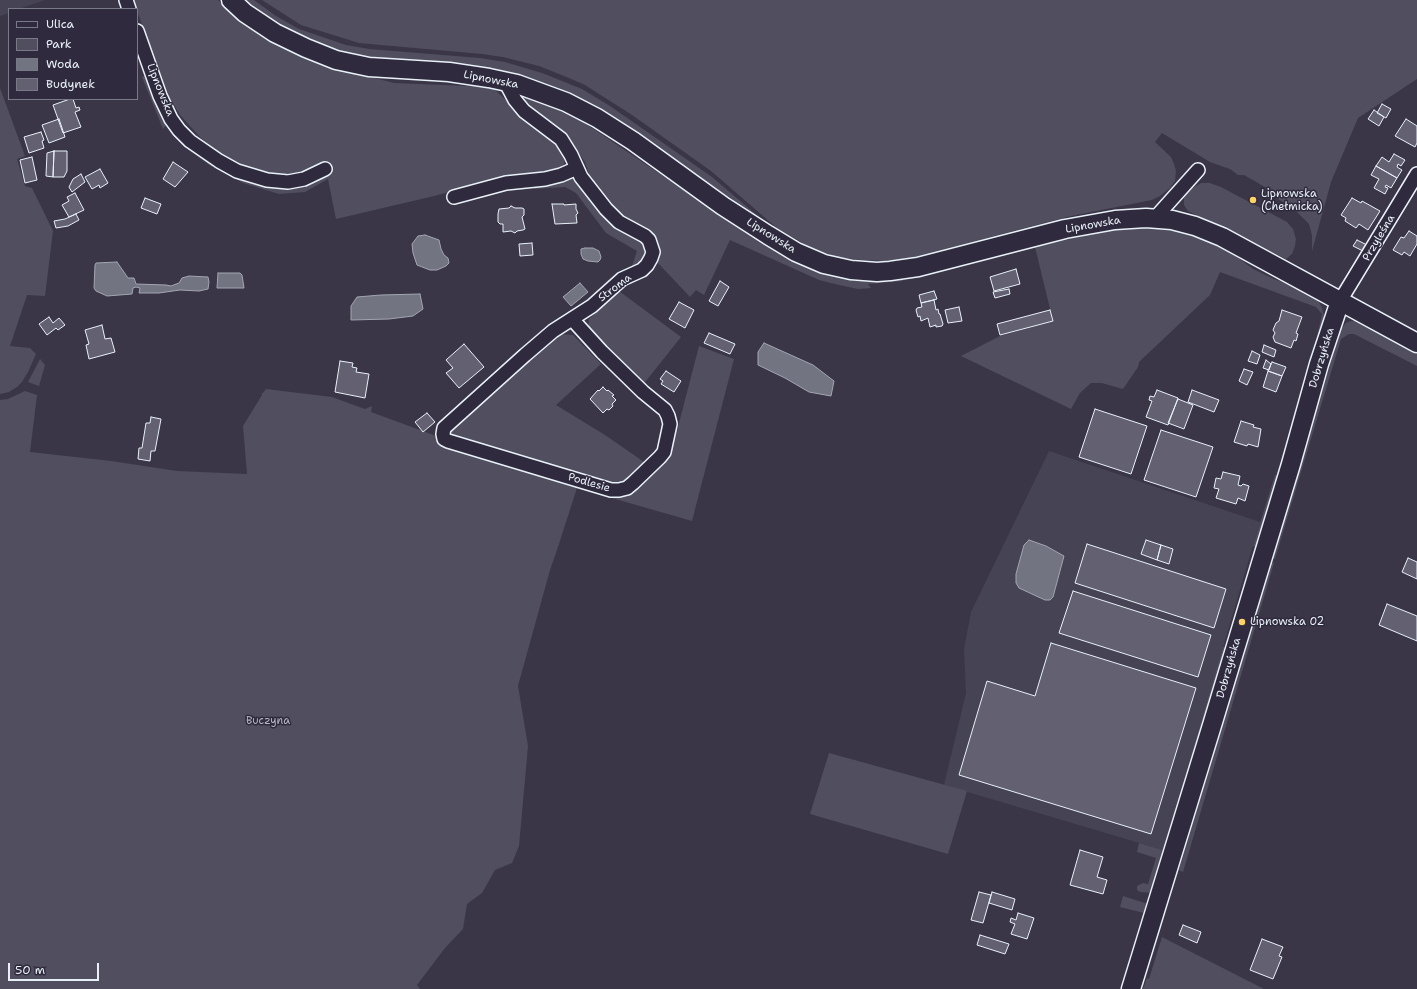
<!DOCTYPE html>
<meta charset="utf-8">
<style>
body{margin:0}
#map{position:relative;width:1417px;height:989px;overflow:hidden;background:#3a3648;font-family:"Shantell Sans",sans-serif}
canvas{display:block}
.legend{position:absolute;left:8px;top:8px;width:130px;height:92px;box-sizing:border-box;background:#2f2a3d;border:1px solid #797a88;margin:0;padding:5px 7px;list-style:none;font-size:12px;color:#e8f1f8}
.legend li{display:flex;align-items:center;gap:8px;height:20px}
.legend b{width:20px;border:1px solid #797a88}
.scale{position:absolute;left:8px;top:963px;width:91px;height:18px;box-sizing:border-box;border:2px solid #e8f1f8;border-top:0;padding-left:5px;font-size:12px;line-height:14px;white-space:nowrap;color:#e8f1f8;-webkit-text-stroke:3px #2f2a3d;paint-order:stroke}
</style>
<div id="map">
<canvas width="1417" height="989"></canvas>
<ul class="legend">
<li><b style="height:5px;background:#2f2a3d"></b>Ulica</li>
<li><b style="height:11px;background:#504e5f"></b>Park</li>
<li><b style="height:11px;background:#737482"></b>Woda</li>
<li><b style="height:11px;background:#636171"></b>Budynek</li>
</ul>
<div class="scale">50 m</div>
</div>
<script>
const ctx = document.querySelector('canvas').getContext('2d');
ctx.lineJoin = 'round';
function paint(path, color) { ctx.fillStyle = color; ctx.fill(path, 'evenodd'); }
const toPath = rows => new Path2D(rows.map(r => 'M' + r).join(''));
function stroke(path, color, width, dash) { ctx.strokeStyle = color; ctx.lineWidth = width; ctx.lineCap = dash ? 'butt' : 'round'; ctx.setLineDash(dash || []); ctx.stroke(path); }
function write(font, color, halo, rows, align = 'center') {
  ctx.font = font + ' "Shantell Sans",sans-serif'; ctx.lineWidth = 3; ctx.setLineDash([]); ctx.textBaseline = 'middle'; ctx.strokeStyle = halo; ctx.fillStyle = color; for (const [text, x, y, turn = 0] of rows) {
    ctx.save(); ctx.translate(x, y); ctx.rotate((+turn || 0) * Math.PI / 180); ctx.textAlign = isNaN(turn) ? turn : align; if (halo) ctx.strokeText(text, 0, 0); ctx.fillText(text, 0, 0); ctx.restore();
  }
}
paint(toPath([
 [0,0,45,0,19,9,9,9,9,13,0,16],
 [1049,451,1260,522,1163,850,944,785,966,693,964,649,971,612]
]), '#464354');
paint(toPath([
 [133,0,218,0,239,20,265,39,287,50,336,68,394,83,492,87,522,115,555,142,563,153,565,159,564,164,558,169,543,173,511,176,430,197,336,219,328,179,305,192,279,194,243,183,208,164,181,144,183,142,253,181,297,177,275,176,246,168,219,154,200,137,180,115,168,95],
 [244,0,254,0,276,16,299,29,346,45,369,49,480,58,505,62,542,73,582,89,610,106,712,177,772,228,616,121,576,96,560,89,515,73,479,66,460,63,393,60,350,54,321,44,279,25],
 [262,0,1417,0,1417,79,1358,118,1331,182,1312,251,1312,235,1309,224,1292,207,1276,198,1277,194,1244,175,1238,175,1230,169,1221,166,1210,162,1162,133,1155,142,1171,157,1174,164,1176,171,1175,181,1170,188,1160,196,1152,200,1071,216,910,258,885,261,861,260,837,257,810,247,778,229,711,171,632,115,585,85,569,78,539,66,503,57,482,54,359,43,301,25],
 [147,75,168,123,163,129,142,77],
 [0,88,25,156,17,159,25,186,32,188,53,231,45,296,27,295,10,346,30,348,36,354,28,372,22,382,17,387,9,392,0,394],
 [525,96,561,110,576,117,725,218,799,264,818,271,856,281,903,278,903,281,868,284,871,288,858,289,835,284,819,280,730,240,704,295,696,290,690,297,658,263,660,256,660,248,658,242,654,235,648,230,623,217,589,174,585,162,568,138,555,129,525,103,523,97],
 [574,175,614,226,641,242,645,251,645,255,644,260,635,268,632,266,637,251,606,233,576,193,565,187,534,189,534,184],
 [1201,183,1210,183,1221,187,1287,222,1293,229,1296,239,1295,246,1292,254,1286,259,1188,211,1184,205,1184,198,1189,190],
 [1139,227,1165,228,1204,237,1228,250,1253,269,1274,279,1307,291,1317,298,1322,308,1324,316,1319,343,1316,342,1322,314,1316,307,1220,272,1210,295,1139,362,1138,367,1123,389,1102,383,1091,383,1080,393,1071,409,961,356,1000,336,1053,321,1035,247,1109,230],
 [619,291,681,337,642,386,588,330,589,319],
 [1351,321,1356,321,1417,354,1417,366,1354,334,1349,334,1341,339,1275,559,1272,558,1338,338,1341,329,1346,323],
 [560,334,573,335,601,364,556,405,605,435,644,462,657,450,663,427,677,431,699,346,734,359,692,521,577,488,557,550,550,570,518,686,528,746,519,846,512,863,495,870,482,893,467,904,463,929,445,948,417,985,420,989,0,989,0,400,8,399,25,391,37,395,30,452,111,461,177,471,247,474,243,426,262,395,262,393,263,393,266,389,332,397,365,409,372,406,371,412,439,437],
 [40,359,45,365,39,386,28,382],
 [1275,475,1279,476,1257,548,1253,546],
 [1271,562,1274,563,1183,872,1179,870],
 [1223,647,1228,648,1154,893,1140,892,1137,890,1137,886,1143,883,1148,884,1156,858,1137,852,1139,843,1163,850],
 [829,753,967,791,948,854,810,814],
 [1123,896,1151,905,1148,914,1120,907],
 [1162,937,1264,989,1143,989,1147,978,1149,979]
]), '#504e5f');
const water = toPath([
 [425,235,439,240,441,249,444,255,448,258,449,263,446,266,437,270,430,270,417,265,413,253,412,244,418,236,425,235],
 [585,248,593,248,599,251,601,257,600,260,598,262,588,261,583,259,581,254,581,249,585,248],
 [117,262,128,278,134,278,136,284,166,285,171,286,179,283,182,278,189,276,208,277,209,282,208,289,199,291,180,290,159,293,139,293,140,288,136,287,133,288,132,294,107,296,96,291,94,288,95,265,96,263,117,262],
 [218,273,240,273,242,275,244,288,217,288,218,273],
 [580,283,588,292,571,306,563,297,580,283],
 [420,294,423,309,413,316,389,319,351,320,351,306,357,297,381,295,420,294],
 [764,343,813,365,834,381,831,396,809,392,785,378,758,365,758,352,764,343],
 [1029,540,1046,546,1064,556,1053,597,1050,600,1045,600,1019,588,1016,583,1016,574,1024,545,1029,540]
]);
paint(water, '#737482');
stroke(water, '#a2a6b1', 1);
const building = toPath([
 [70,99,73,99,76,108,79,107,80,110,75,112,81,127,63,133,53,105,70,99],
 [1382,104,1391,109,1386,118,1377,113,1382,104],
 [1374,110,1384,117,1379,126,1368,119,1374,110],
 [59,119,65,137,49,143,42,125,59,119],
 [1406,119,1417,126,1417,143,1415,147,1395,136,1406,119],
 [41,132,44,140,42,141,44,148,29,153,24,137,41,132],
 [54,151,53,177,46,176,47,153,54,151],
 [54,151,67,151,67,171,64,177,53,177,54,151],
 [1394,154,1405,160,1401,166,1398,164,1397,167,1402,170,1397,178,1376,166,1382,157,1389,162,1394,154],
 [32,157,37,180,25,183,20,160,32,157],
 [173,162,188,172,175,187,163,179,173,162],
 [1376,166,1397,178,1391,188,1386,185,1385,187,1388,188,1385,194,1374,188,1379,179,1371,175,1376,166],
 [100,169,108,183,100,188,99,185,92,189,85,177,100,169],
 [81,174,85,182,72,192,69,187,73,179,81,174],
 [75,193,84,210,69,217,62,205,69,201,67,197,75,193],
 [145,198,161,204,157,214,141,208,145,198],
 [1352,198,1361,203,1362,201,1380,211,1368,230,1359,224,1356,228,1345,221,1346,218,1341,215,1352,198],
 [552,204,564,204,564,205,576,204,576,209,578,213,576,215,577,223,555,224,552,204],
 [511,206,515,208,522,208,524,209,524,215,522,217,525,229,523,230,517,231,515,233,511,231,503,232,503,224,500,224,498,222,498,214,499,209,509,208,511,206],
 [76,214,79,220,68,226,56,228,54,221,65,219,76,214],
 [1409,231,1417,236,1417,244,1410,256,1404,252,1402,255,1393,250,1401,237,1404,238,1409,231],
 [1357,240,1367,245,1363,251,1353,246,1357,240],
 [532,243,533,255,520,256,519,244,532,243],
 [1016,269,1020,284,994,291,990,277,1016,269],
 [720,281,729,287,718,306,709,301,720,281],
 [1009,289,1010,294,995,298,993,292,1009,289],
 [934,291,937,299,921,303,919,295,934,291],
 [934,300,936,310,938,309,939,314,940,314,943,324,942,326,936,327,936,325,930,327,928,318,921,321,920,316,918,317,916,310,917,308,922,307,921,303,934,300],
 [679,302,694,310,685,328,669,319,679,302],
 [959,307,962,321,948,323,945,310,959,307],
 [1050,310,1053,321,1000,335,997,324,1050,310],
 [1282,310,1302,317,1296,333,1298,334,1296,341,1294,340,1291,348,1275,342,1273,337,1275,333,1273,330,1276,323,1279,321,1282,310],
 [49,317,53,323,59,318,65,325,58,330,56,328,47,335,39,324,49,317],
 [102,325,105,339,111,338,115,352,89,359,86,345,89,344,85,330,102,325],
 [709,333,735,344,730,354,704,343,709,333],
 [464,344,484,367,459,388,446,373,453,368,446,360,464,344],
 [1264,345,1276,350,1274,357,1262,352,1264,345],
 [1252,351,1260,355,1257,364,1248,361,1252,351],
 [1266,360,1271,364,1269,370,1263,368,1266,360],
 [340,361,353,363,352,367,357,368,356,372,369,374,365,398,335,392,340,361],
 [1272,362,1286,367,1282,376,1268,371,1272,362],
 [1244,369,1253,372,1247,385,1239,381,1244,369],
 [666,371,681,381,674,392,661,384,663,381,660,379,666,371],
 [1268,371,1282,376,1276,392,1263,387,1268,371],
 [603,387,607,391,608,390,614,395,612,396,616,400,612,404,613,406,609,410,607,409,603,413,590,399,598,390,599,391,603,387],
 [1157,390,1178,398,1168,425,1146,417,1152,401,1149,400,1150,396,1154,397,1157,390],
 [1192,390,1219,400,1214,412,1188,402,1192,390],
 [1178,399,1193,405,1184,429,1168,423,1178,399],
 [1095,409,1147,426,1131,474,1079,457,1095,409],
 [427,413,435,422,423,432,415,422,427,413],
 [151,417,161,419,155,451,151,451,150,461,138,459,139,448,142,448,146,423,150,423,151,417],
 [1241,421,1254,425,1253,427,1261,429,1258,447,1248,444,1247,446,1234,442,1241,421],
 [1161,430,1213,447,1196,497,1144,480,1161,430],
 [1223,472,1240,476,1238,485,1241,486,1243,484,1249,486,1245,501,1238,498,1236,504,1216,498,1219,489,1214,488,1216,478,1221,479,1223,472],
 [1146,540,1161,545,1157,560,1141,554,1146,540],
 [1087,544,1226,589,1214,628,1075,583,1087,544],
 [1161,545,1173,549,1169,564,1157,560,1161,545],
 [1408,558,1417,562,1417,579,1402,572,1408,558],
 [1073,591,1211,635,1198,677,1059,633,1073,591],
 [1387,604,1417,616,1417,641,1379,625,1387,604],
 [1051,643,1196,688,1151,834,959,775,987,681,1035,696,1051,643],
 [1080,850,1103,857,1097,877,1107,880,1103,894,1070,885,1080,850],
 [979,892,991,895,983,923,971,920,979,892],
 [992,892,1015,899,1012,910,989,903,992,892],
 [1018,913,1034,918,1027,939,1011,934,1015,924,1010,922,1011,918,1016,920,1018,913],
 [1183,925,1201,932,1197,943,1179,935,1183,925],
 [980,935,1009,944,1005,954,977,945,980,935],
 [1262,939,1283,947,1279,956,1282,957,1273,979,1250,970,1262,939]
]);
paint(building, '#636171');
stroke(building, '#e8f1f8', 1);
const street = toPath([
 [126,0,129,9],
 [137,31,160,96,171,119,179,130,190,141,219,161,237,171,267,180,288,182,304,179,325,169],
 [505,81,515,100,524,111,561,139,571,155,581,177,606,209,619,222,645,236,649,240,653,252,651,258,647,265,642,270,622,279,592,306,553,331,525,355,444,428,443,434,444,439,448,441,611,490,619,490,627,488,633,483,660,457,664,452,670,424,668,416,665,410,643,392,602,352,572,319],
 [454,197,506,183,545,179,561,175,577,168],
 [1155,218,1198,170],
 [1340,301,1417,174]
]);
const secondary = toPath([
 [231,0,245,13,275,33,306,48,336,60,369,67,449,72,489,78,517,84,566,102,597,118,633,141,723,206,768,235,796,252,824,264,851,270,877,272,890,271,918,267,1065,229,1115,220,1146,218,1172,220,1195,226,1222,237,1417,343],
 [1131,989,1213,722,1291,464,1319,364,1340,301]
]);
stroke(street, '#e8f1f8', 16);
stroke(secondary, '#e8f1f8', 21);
stroke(street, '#2f2a3d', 13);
stroke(secondary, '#2f2a3d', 18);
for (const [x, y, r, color] of [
 [1253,200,4,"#ffd166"],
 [1242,622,4,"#ffd166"]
]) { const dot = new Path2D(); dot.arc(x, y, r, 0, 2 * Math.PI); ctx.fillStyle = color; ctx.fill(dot); stroke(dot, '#2f2a3d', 1.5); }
write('11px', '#e8f1f8', '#2f2a3d', [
 ["Lipnowska",491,80,11],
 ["Lipnowska",160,90,68],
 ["Lipnowska",1093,225,-10],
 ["Lipnowska",771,236,32],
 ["Przyleśna",1379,238,-59],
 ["Stroma",615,288,-37],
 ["Dobrzyńska",1322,358,-73],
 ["Podlesie",589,483,16],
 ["Dobrzyńska",1229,668,-74]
]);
write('11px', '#e8f1f8', '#2f2a3d', [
 ["Lipnowska",1261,194],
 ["(Chełmicka)",1261,207],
 ["Lipnowska 02",1250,622]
], 'left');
write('11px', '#b3b8c2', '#2f2a3d', [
 ["Buczyna",268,721]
]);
</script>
